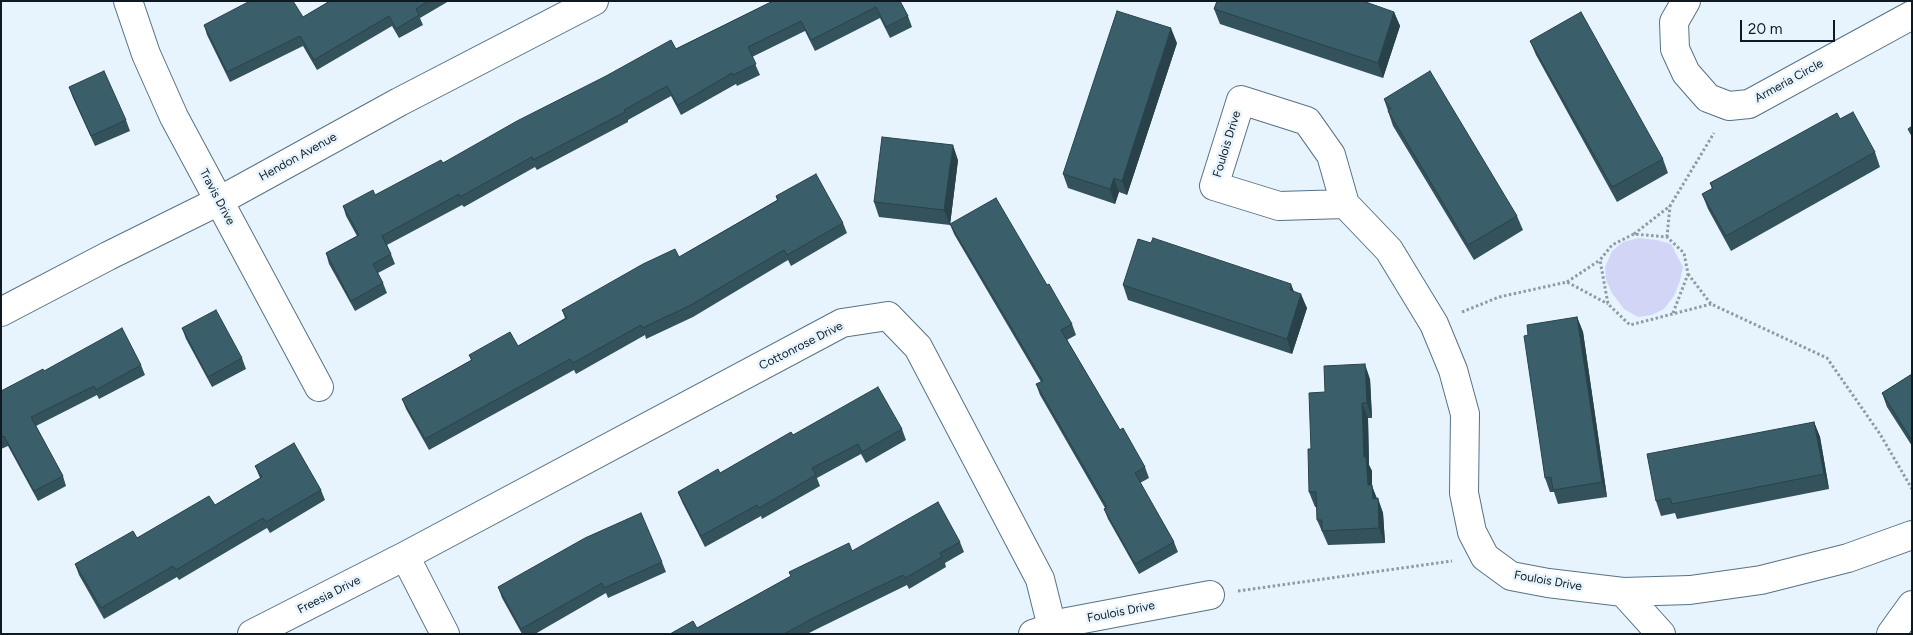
<!DOCTYPE html>
<style>
body{margin:0}
#map{position:relative;width:1913px;height:635px;overflow:hidden;background:#e7f4fd;font-family:Figtree,sans-serif}
canvas{display:block}
.frame{position:absolute;inset:0;border:2px solid #0e1921;pointer-events:none}
.scale{position:absolute;left:1740px;top:20px;width:95px;height:22px;box-sizing:border-box;border:2px solid #0e1921;border-top:0;padding-left:6px;font-size:15px;line-height:18px;white-space:nowrap;color:#0e1921;-webkit-text-stroke:4px #e7f4fd;paint-order:stroke}
</style>
<div id="map">
<canvas width="1913" height="635"></canvas>
<div class="frame"></div>
<div class="scale">20 m</div>
</div>
<script>
const ctx = document.querySelector('canvas').getContext('2d');
ctx.lineJoin = 'round';
function paint(path, color) { ctx.fillStyle = color; ctx.fill(path, 'evenodd'); }
const toPath = rows => new Path2D(rows.map(r => 'M' + r).join(''));
function stroke(path, color, width, dash) { ctx.strokeStyle = color; ctx.lineWidth = width; ctx.lineCap = dash ? 'butt' : 'round'; ctx.setLineDash(dash || []); ctx.stroke(path); }
function write(font, color, halo, rows, align = 'center') {
  ctx.font = font + ' Figtree,sans-serif'; ctx.lineWidth = 5; ctx.setLineDash([]); ctx.textBaseline = 'middle'; ctx.strokeStyle = halo; ctx.fillStyle = color; for (const [text, x, y, turn = 0] of rows) {
    ctx.save(); ctx.translate(x, y); ctx.rotate((+turn || 0) * Math.PI / 180); ctx.textAlign = isNaN(turn) ? turn : align; if (halo) ctx.strokeText(text, 0, 0); ctx.fillText(text, 0, 0); ctx.restore();
  }
}
paint(toPath([
 [1639,238,1657,240,1671,244,1683,267,1680,281,1674,296,1664,309,1652,315,1638,317,1624,309,1612,293,1606,280,1605,267,1612,251,1623,242]
]), '#d3d5f7');
const minor = toPath([
 [128,1,146,54,174,117,319,387],
 [1686,1,1674,22,1675,49,1686,73,1708,98,1729,106,1749,104,1912,15],
 [1345,204,1279,206,1214,186,1241,100,1307,121,1331,155,1345,204,1389,250,1434,324,1453,370,1465,414,1464,493,1472,532,1485,557,1511,576,1548,583,1623,592,1690,590,1761,580,1848,558,1912,535],
 [1,312,108,256,219,201,399,102,594,1],
 [405,556,445,634],
 [1623,592,1661,634],
 [252,634,405,556,842,323,888,316,918,347,1040,579,1052,627],
 [1033,634,1067,622,1210,595],
 [1891,634,1912,605]
]);
stroke(minor, '#577286', 30);
stroke(toPath([
 [1634,234,1670,206,1714,133],
 [1667,237,1670,206],
 [1688,274,1711,304,1827,358,1880,434,1912,489],
 [1567,282,1600,260],
 [1462,312,1499,297,1567,282,1608,304],
 [1673,313,1688,274,1684,253,1667,237,1634,234,1612,245,1600,260,1608,304,1630,325,1711,304],
 [1238,591,1452,561]
]), '#8f9ba4', 3, [2.5, 2.5]);
stroke(minor, '#fff', 28);
paint(toPath([
 [330,1,449,1,420,18,423,25,399,38,392,26,317,70,303,46,230,82,207,35,204,25,303,17],
 [773,1,900,1,908,16,912,27,890,38,880,18,815,51,805,31,752,57,760,75,737,86,736,84,681,115,671,96,628,120,628,122,537,170,535,167,464,207,462,205,387,245,391,254,395,264,378,273,383,283,387,293,355,311,329,264,326,253,357,236,346,216,343,206,375,195,443,163],
 [1214,9,1394,12,1400,26,1383,78,1220,24],
 [1530,41,1663,159,1668,173,1617,202,1536,55],
 [1177,43,1127,195,1119,192,1115,204,1068,188,1063,174],
 [69,87,126,120,130,131,95,146,73,98],
 [1384,99,1517,216,1523,230,1474,260,1393,126],
 [1840,119,1875,152,1880,167,1731,251,1708,209,1702,194,1712,189,1710,183],
 [958,160,950,225,879,217,874,202],
 [776,196,843,223,847,233,791,266,788,260,693,317,646,339,645,335,576,374,574,370,429,450,406,409,402,399,471,360,469,355,518,346,565,318,562,310,679,257,777,200],
 [950,224,1047,285,1072,324,1076,335,1067,340,1120,430,1145,467,1149,478,1140,483,1174,542,1178,552,1139,574,1108,519,1104,509,1105,508,1040,395,1036,384,1041,382,954,234],
 [1123,285,1294,292,1307,308,1292,354,1128,300],
 [1577,317,1583,332,1607,497,1558,504,1554,492,1550,492,1545,478,1528,335],
 [182,328,242,358,246,369,212,387,186,339],
 [141,365,145,375,99,399,97,395,36,426,63,476,66,486,38,501,8,446,1,449,1,391,44,371],
 [1912,374,1912,446,1887,407,1882,393],
 [1370,379,1372,418,1368,418,1369,465,1372,471,1372,486,1383,513,1385,543,1328,545,1317,520,1317,507,1315,507,1309,492,1311,449,1325,392],
 [1814,422,1820,437,1829,489,1677,519,1675,513,1661,516,1656,501],
 [902,429,906,440,866,463,861,454,817,478,820,486,762,519,761,516,705,547,682,502,678,492,720,473,793,435],
 [255,466,321,490,325,500,270,533,267,528,179,580,177,577,104,619,79,575,75,564,215,505,260,478],
 [960,542,964,552,945,563,946,567,909,589,907,585,819,628,807,634,670,634,697,628,791,576,789,572,852,551],
 [662,562,666,572,608,598,606,593,535,634,522,634,502,598,498,587]
]), '#33525b');
paint(toPath([
 [1394,12,1400,26,1383,78,1378,63],
 [1171,28,1177,43,1127,195,1122,181],
 [953,145,958,160,950,225,944,210],
 [1114,178,1119,192,1115,204,1110,189],
 [1291,284,1297,299,1290,290],
 [1301,294,1307,308,1292,354,1287,339],
 [1577,317,1583,332,1607,497,1602,482],
 [1365,364,1370,379,1372,418,1367,403],
 [1362,403,1368,418,1369,465,1372,471,1372,486,1377,500,1373,500,1368,485,1364,457],
 [1814,422,1820,437,1829,489,1824,474],
 [1378,498,1383,513,1385,543,1379,528]
]), '#29424a');
const building = toPath([
 [250,1,293,1,303,17,330,1,428,1,416,9,419,15,396,29,389,16,314,60,300,36,227,72,204,25,250,1],
 [773,1,900,1,908,16,886,27,876,7,811,40,801,21,748,47,756,64,733,75,732,73,678,105,667,86,624,110,625,112,533,160,532,157,460,197,459,194,382,236,391,254,373,264,383,283,351,301,326,253,359,235,343,206,373,190,375,195,441,160,443,163,517,121,606,76,671,40,676,49,773,1],
 [1217,1,1363,1,1394,12,1378,63,1214,9,1217,1],
 [1117,11,1171,28,1122,181,1114,178,1110,189,1063,174,1117,11],
 [1581,12,1663,159,1612,187,1530,41,1581,12],
 [104,71,126,120,91,136,69,87,104,71],
 [1430,71,1517,216,1468,245,1388,111,1391,109,1384,99,1430,71],
 [1853,112,1875,152,1726,236,1702,194,1713,188,1710,183,1837,113,1840,119,1853,112],
 [1912,126,1912,136,1908,129,1912,126],
 [882,137,953,145,944,210,874,202,882,137],
 [816,174,843,223,787,255,784,250,689,306,642,328,641,325,573,363,570,359,425,439,402,399,472,360,469,355,510,332,518,346,567,318,562,310,643,264,675,249,679,257,778,200,776,196,816,174],
 [996,198,1047,285,1049,284,1072,324,1061,330,1120,430,1123,428,1145,467,1135,473,1174,542,1135,564,1104,509,1107,507,1036,384,1043,381,950,224,996,198],
 [1153,238,1291,284,1290,290,1301,294,1287,339,1123,285,1138,239,1151,243,1153,238],
 [216,310,242,358,208,377,182,328,216,310],
 [1577,317,1602,482,1553,490,1551,477,1545,478,1524,336,1528,335,1527,325,1577,317],
 [122,328,141,365,96,390,94,386,31,417,63,476,34,491,4,436,1,437,1,391,43,369,44,371,122,328],
 [1365,364,1367,403,1362,403,1364,457,1366,457,1368,485,1372,485,1373,499,1378,498,1379,528,1322,531,1322,520,1317,520,1316,492,1309,492,1308,449,1311,449,1309,393,1325,392,1324,366,1365,364],
 [1912,374,1912,439,1911,439,1882,393,1912,374],
 [878,387,902,429,862,452,858,444,812,468,816,475,759,508,757,505,701,536,678,492,718,469,720,473,791,432,793,435,878,387],
 [1814,422,1824,474,1672,504,1670,498,1656,501,1647,454,1814,422],
 [294,443,321,490,266,522,263,518,176,570,173,566,101,608,75,564,133,531,137,538,209,496,215,505,262,477,255,466,294,443],
 [938,502,960,542,940,553,942,557,905,578,903,575,815,617,784,634,670,634,693,621,697,628,791,576,789,572,849,543,852,551,938,502],
 [641,513,662,562,604,588,602,583,521,629,498,587,585,538,641,513]
]);
paint(building, '#3b5f6a');
stroke(building, '#29424a', 1);
write('12px', '#0e1921', '#e7f4fd', [
 ["Armeria Circle",1789,81,-29],
 ["Foulois Drive",1227,144,-73],
 ["Hendon Avenue",298,157,-29],
 ["Travis Drive",217,197,62],
 ["Cottonrose Drive",801,346,-27],
 ["Foulois Drive",1548,581,10],
 ["Freesia Drive",329,595,-27],
 ["Foulois Drive",1121,612,-11]
]);
</script>
